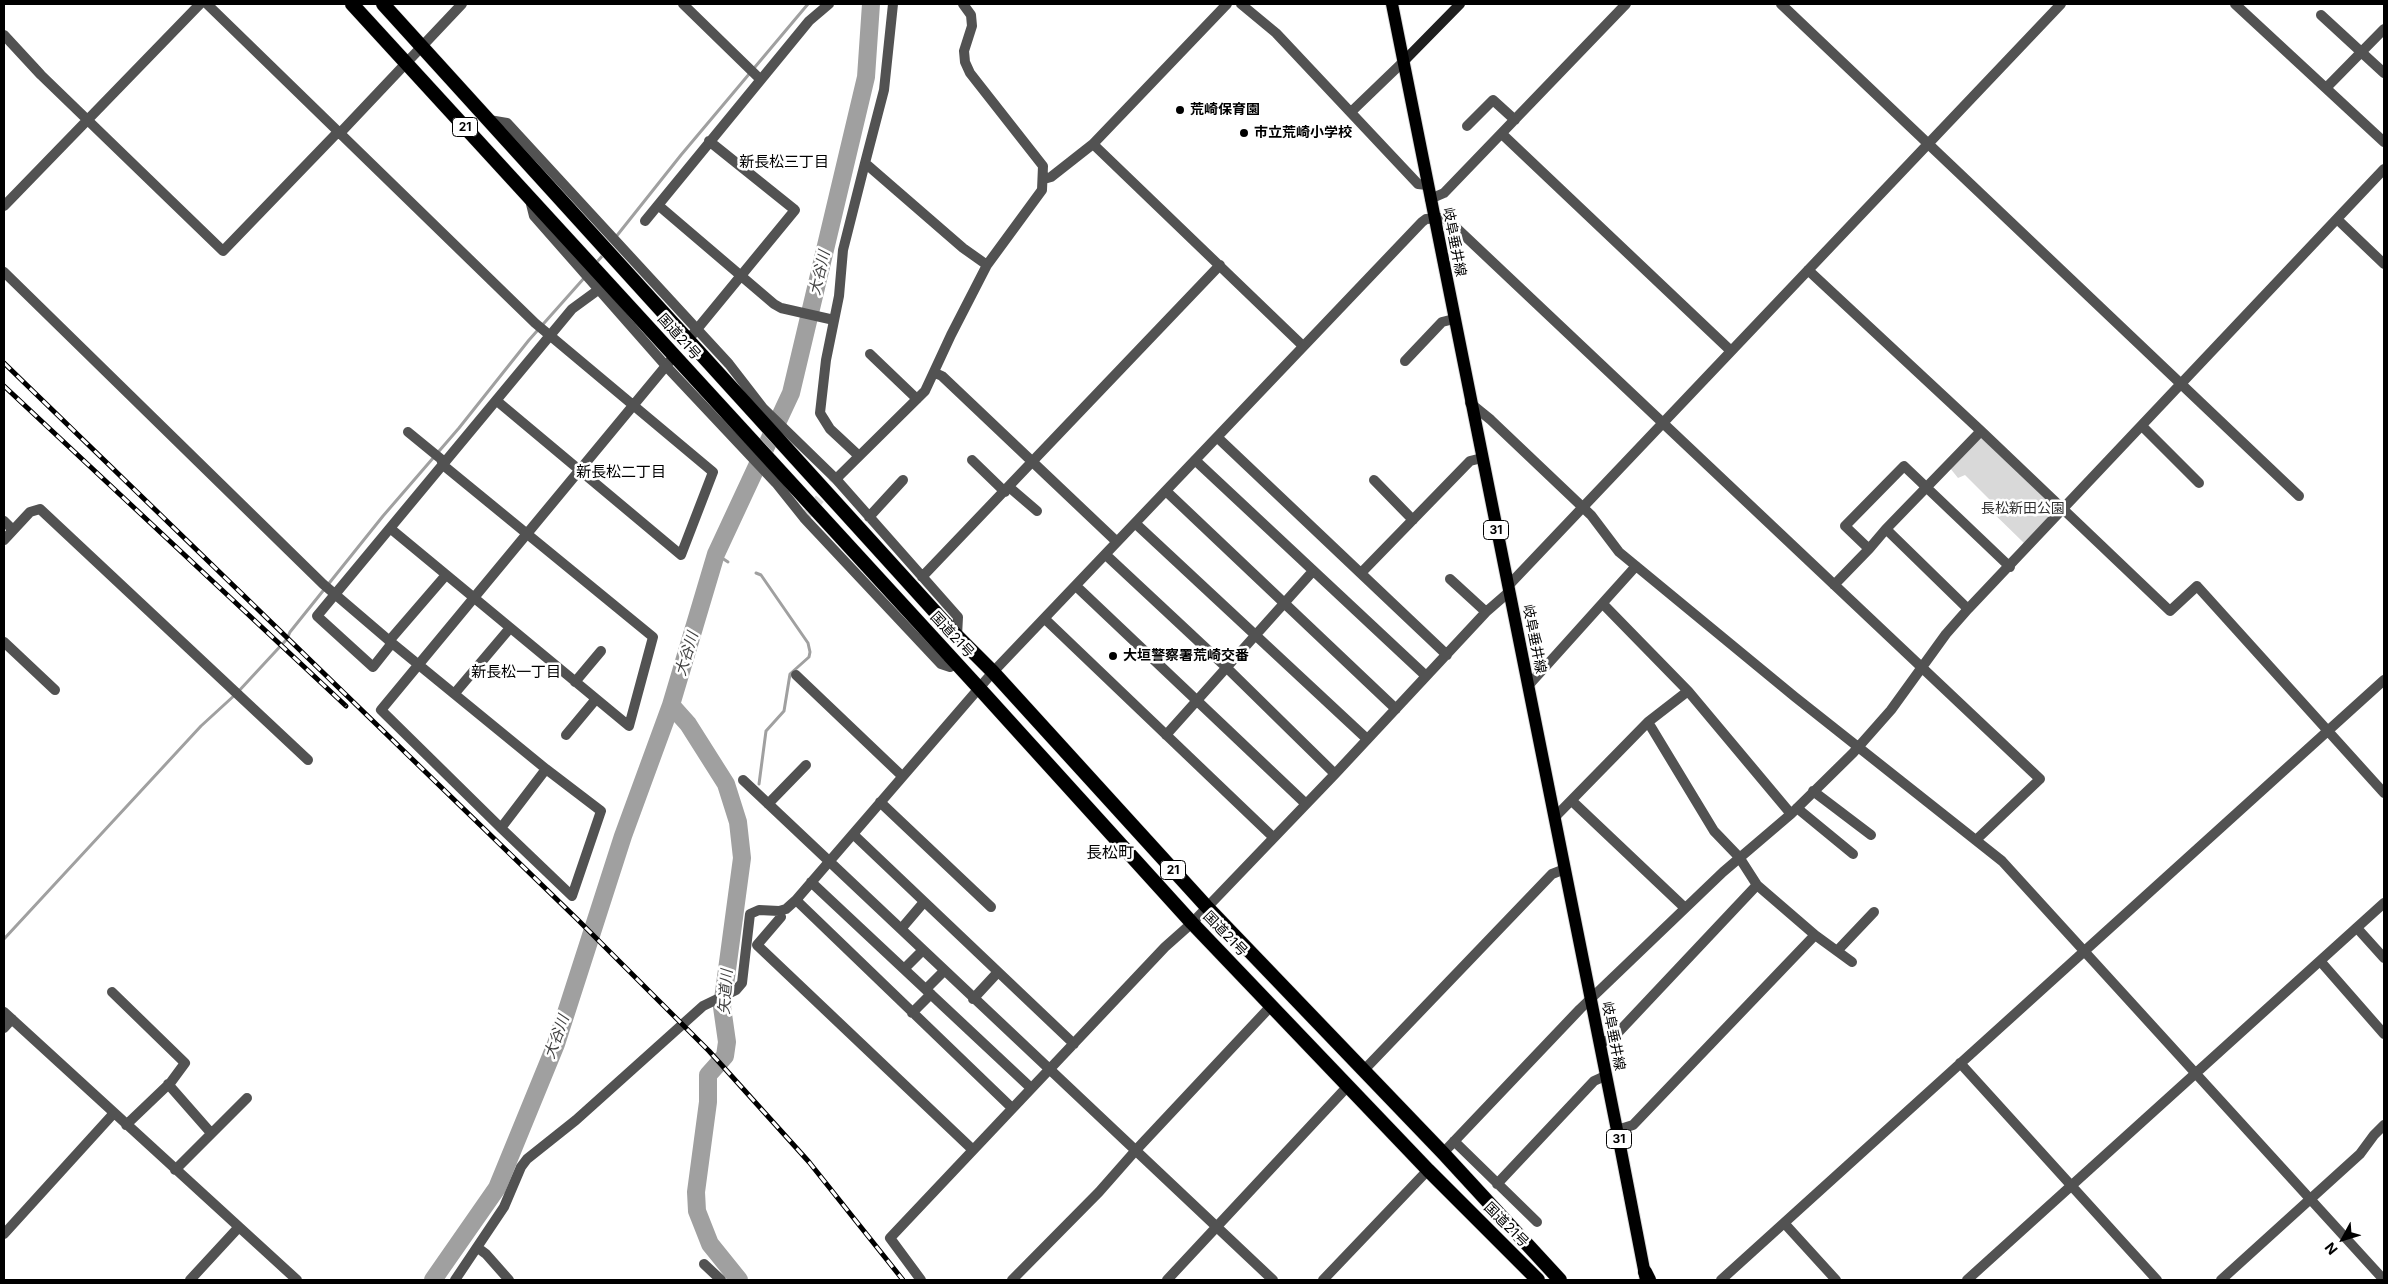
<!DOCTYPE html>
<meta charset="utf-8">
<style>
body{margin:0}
#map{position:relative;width:2388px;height:1284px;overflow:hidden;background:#fff;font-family:Inter,sans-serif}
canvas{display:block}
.frame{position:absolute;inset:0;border:5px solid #000;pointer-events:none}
.north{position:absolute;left:2318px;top:1214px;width:50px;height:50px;-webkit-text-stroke:4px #fff;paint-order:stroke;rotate:231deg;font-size:14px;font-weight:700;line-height:20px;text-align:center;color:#000}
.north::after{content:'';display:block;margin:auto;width:18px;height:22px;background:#000;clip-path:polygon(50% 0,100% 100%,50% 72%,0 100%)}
</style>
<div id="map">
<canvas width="2388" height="1284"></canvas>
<div class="frame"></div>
<div class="north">N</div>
</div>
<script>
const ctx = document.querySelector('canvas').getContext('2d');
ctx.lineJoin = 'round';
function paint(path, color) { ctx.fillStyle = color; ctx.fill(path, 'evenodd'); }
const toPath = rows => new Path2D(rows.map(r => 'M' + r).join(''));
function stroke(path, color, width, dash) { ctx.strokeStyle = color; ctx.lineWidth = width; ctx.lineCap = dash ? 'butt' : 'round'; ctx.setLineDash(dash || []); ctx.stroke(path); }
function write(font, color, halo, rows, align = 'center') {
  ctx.font = font + ' Inter,"Noto Sans JP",sans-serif'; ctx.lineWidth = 5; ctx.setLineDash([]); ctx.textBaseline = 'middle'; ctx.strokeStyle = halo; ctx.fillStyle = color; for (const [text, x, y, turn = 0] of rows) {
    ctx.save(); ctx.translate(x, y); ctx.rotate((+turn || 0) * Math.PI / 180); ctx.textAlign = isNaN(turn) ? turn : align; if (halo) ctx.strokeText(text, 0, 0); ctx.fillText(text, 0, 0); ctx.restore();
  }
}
paint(toPath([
 [1975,432,2057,509,2024,543,1985,505,1990,500,1965,475,1958,478,1950,468]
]), '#d9d9d9');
stroke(toPath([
 [615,238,681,155,808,4],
 [595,264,604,254],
 [716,554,728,562],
 [756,573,761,575,808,643,810,652,809,657,790,674,784,711,766,731,759,784],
 [4,939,201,726,237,693,287,639,290,632,383,516,459,428,529,340,585,277]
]), '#a0a0a0', 3);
stroke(toPath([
 [671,705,688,724,726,784,738,822,742,858,722,1007,727,1042,725,1056,708,1075,708,1102,696,1192,697,1211,710,1244,739,1280],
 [433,1280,497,1188,556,1044,623,836,671,705,716,554,791,393,866,77,871,4]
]), '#a0a0a0', 18);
stroke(toPath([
 [671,360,692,335],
 [804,518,836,479]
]), '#d9d9d9', 10, [10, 5]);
const primary = toPath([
 [1392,4,1617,1130,1646,1280]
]);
const trunk = toPath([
 [352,4,978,687,1192,923,1428,1170,1538,1280],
 [383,4,957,636,993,672,1206,906,1443,1153,1560,1280],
 [1645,1272,1649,1280]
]);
stroke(primary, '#dbdbdb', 14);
stroke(trunk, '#dbdbdb', 15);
stroke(toPath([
 [207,4,535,323,713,472,681,555,497,401],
 [683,4,760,79],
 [893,4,884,90,865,163,963,248,987,265],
 [1241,4,1276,33,1418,184,1427,185],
 [1781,4,2299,496],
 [2235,4,2384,142],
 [2321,15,2384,73],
 [4,35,41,75,223,251,335,135,341,132,462,4],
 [2326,88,2384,29],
 [1351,112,1404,61],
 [489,120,507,123,729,364,763,408,836,479,958,617,957,636],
 [1467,126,1493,100,1515,120],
 [1502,134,1731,351],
 [1093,144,1303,346],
 [1044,179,1051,177,1093,144,1227,4],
 [1430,199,1444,193,1626,4],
 [530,200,534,216,666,366,776,483,804,518,941,664,950,667,956,664],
 [658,205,774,304,781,308,834,320],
 [4,206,200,4],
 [2338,220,2384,264],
 [645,221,809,21,829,4],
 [1808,270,1981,431,2170,611,2197,586,2384,793],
 [4,272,323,584,392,643,546,769],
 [693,334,795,210,709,141],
 [870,354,917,399],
 [1405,361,1442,322,1454,319],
 [935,373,942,376,1117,542],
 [1470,403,1491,420,1591,515,1619,552,1795,697,2002,861,2384,1280],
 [2142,426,2199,483],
 [1217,437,1447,655],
 [859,456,830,429,820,413,826,360,839,296,843,250,865,163],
 [972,460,1005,492],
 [1195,460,1426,676],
 [836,479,925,391,951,335,987,265,1042,190,1043,166,970,73,965,62,964,51,972,26,971,15,963,4],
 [1374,480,1413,520],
 [1009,487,1037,511],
 [1166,491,1396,709],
 [869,517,903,480],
 [4,521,13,530],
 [1135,523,1367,739],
 [391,529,629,726,653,637,443,465,441,459,408,432],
 [1886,529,1981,431],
 [4,540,30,512,40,509,308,760],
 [1869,549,1886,529,1968,609],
 [1106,555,1226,667,1335,774],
 [1361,573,1470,461,1482,458],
 [922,577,1220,265],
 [1450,579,1486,612],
 [1834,585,1869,549,1845,526,1904,466,2010,567],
 [1076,586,1306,804],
 [1508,586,2061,4],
 [1603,604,1688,691,1791,814],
 [1045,619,1273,837],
 [389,641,446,575],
 [4,642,55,690],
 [392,643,373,667,317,616,572,309,598,290],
 [796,675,902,776],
 [575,682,601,651],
 [1528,686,1636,566],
 [455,693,510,628],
 [566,735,596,699],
 [1166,735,1313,571],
 [743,780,1273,1280],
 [1813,791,1871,835],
 [1572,801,1685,908],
 [880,802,991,907],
 [768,804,806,765],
 [1797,808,1853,854],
 [1554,818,1648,722,1688,691],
 [501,828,546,769,601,811,572,896,501,828,381,710,670,361],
 [853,834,1074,1044],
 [811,882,1031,1088],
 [796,900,1012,1108],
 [779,911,781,917,757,945,973,1150],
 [2357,928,2384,958],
 [901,929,924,902],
 [1815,935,1852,962],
 [1837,951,1874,912],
 [2321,962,2384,1034],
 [904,969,922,951],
 [926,989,944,971],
 [112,992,185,1063,171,1082,126,1125],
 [973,999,998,972],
 [4,1012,297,1280],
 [912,1013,931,994],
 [4,1028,12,1019],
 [1600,1042,1611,1040,1757,885,1739,857,1714,831,1648,722],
 [1960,1063,2157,1280],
 [1364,1070,1552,874,1565,869],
 [168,1084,211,1133],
 [1617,1130,1633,1125,1815,935,1757,885],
 [1454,1141,1537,1222],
 [1443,1153,1580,1009,1723,872,1791,814,1853,753,1891,710,1946,634,1968,609,2384,169],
 [175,1170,247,1098],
 [1497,1184,1594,1081,1605,1076],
 [1785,1224,1836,1280],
 [4,1234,114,1113],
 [478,1248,486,1254,509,1280],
 [704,1264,721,1280],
 [190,1280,238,1228],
 [455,1280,504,1207,521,1167,527,1159,576,1120,703,1006,736,990,742,983,750,914,759,910,779,911,786,909,796,900,993,672,1422,222,1426,219,1444,218,1449,221,2040,779,1976,840],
 [921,1280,890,1238,1165,947,1192,923,1335,774,1486,612,1509,592],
 [1012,1280,1099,1192,1136,1150,1271,1006],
 [1167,1280,1347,1087],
 [1323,1280,1428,1170],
 [1721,1280,2384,680],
 [1967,1280,2384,903]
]), '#525252', 10);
stroke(toPath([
 [2221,1280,2360,1154,2374,1135,2384,1125]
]), '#525252', 10);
stroke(toPath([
 [1404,61,1460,4]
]), '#1f1f1f', 10);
stroke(primary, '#000', 12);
stroke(trunk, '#000', 14);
const rail = toPath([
 [4,363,577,919,709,1051,809,1162,903,1280],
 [4,386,346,706]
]);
stroke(rail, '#000', 5);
stroke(rail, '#fff', 3, [9]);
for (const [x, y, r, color] of [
 [1180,110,5,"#000"],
 [1244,133,5,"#000"],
 [1113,656,5,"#000"]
]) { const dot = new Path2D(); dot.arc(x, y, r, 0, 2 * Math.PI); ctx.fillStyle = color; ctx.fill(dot); stroke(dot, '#fff', 2); }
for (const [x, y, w] of [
 [465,127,25],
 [1496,530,25],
 [1173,870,25],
 [1619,1139,25]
]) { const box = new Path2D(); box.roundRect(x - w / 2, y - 9.5, w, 19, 4); ctx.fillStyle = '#fff'; ctx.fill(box); stroke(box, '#000', 1); }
write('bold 12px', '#000', null, [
 ["21",465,127],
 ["31",1496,530],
 ["21",1173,870],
 ["31",1619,1139]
]);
write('bold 14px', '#000', '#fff', [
 ["荒崎保育園",1190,110],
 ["市立荒崎小学校",1254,133],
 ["大垣警察署荒崎交番",1123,656]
], 'left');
write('14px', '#000', '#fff', [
 ["岐阜垂井線",1454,242,79],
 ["国道21号",679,337,48],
 ["国道21号",952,635,47],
 ["岐阜垂井線",1534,639,79],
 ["国道21号",1225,934,46],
 ["岐阜垂井線",1613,1036,79],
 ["国道21号",1506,1225,45]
]);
write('14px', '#303030', '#fff', [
 ["長松新田公園",2023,509]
]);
write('15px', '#000', '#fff', [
 ["新長松三丁目",784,162],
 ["新長松二丁目",621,472],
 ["新長松一丁目",516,672]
]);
write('italic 15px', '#414141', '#fff', [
 ["大谷川",820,273,-77],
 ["大谷川",687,654,-73],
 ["矢道川",726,992,-86],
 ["大谷川",557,1037,-70]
]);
write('16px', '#000', '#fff', [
 ["長松町",1110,853]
]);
</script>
